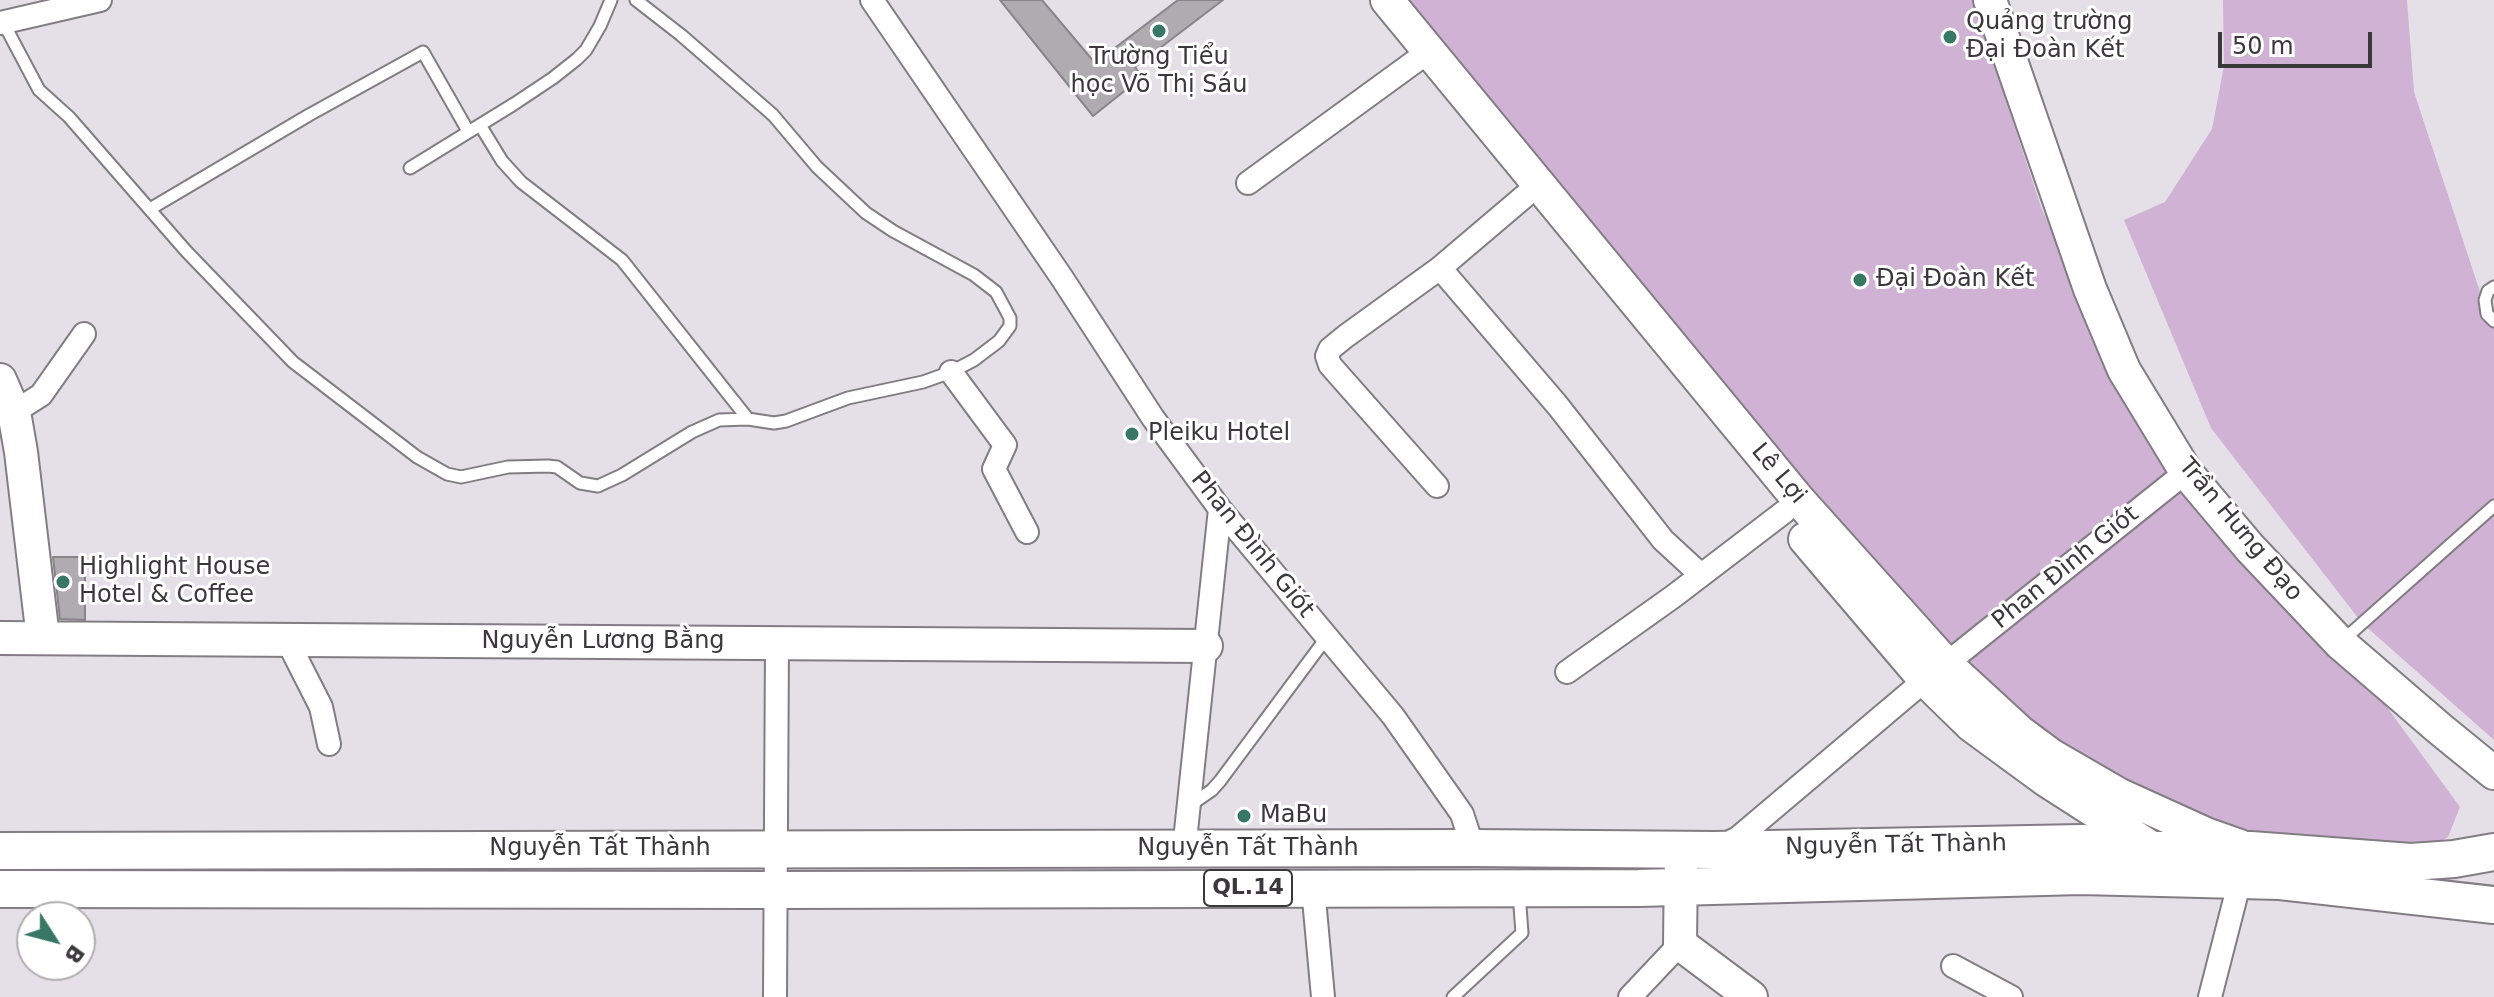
<!DOCTYPE html>
<meta charset="utf-8">
<style>
body{margin:0}
#map{position:relative;width:2494px;height:997px;overflow:hidden;background:#e5dfe7;font-family:"DejaVu Sans",sans-serif}
canvas{display:block}
.north{position:absolute;left:16px;top:901px;width:80px;height:80px;box-sizing:border-box;background:#fff;border:2px solid #b0afb1;border-radius:50%;rotate:126deg;font-size:22px;font-weight:700;line-height:32px;text-align:center;color:#3a383b}
.north::after{content:'';display:block;margin:auto;width:28px;height:36px;background:#387763;clip-path:polygon(50% 0,100% 100%,50% 72%,0 100%)}
.scale{position:absolute;left:2218px;top:32px;width:154px;height:36px;box-sizing:border-box;border:4px solid #3a383b;border-top:0;padding-left:10px;font-size:24px;line-height:28px;white-space:nowrap;color:#3a383b;-webkit-text-stroke:6px #fff;paint-order:stroke}
</style>
<div id="map">
<canvas width="2494" height="997"></canvas>
<div class="north">B</div>
<div class="scale">50 m</div>
</div>
<script>
const ctx = document.querySelector('canvas').getContext('2d');
ctx.lineJoin = 'round';
function paint(path, color) { ctx.fillStyle = color; ctx.fill(path, 'evenodd'); }
const toPath = rows => new Path2D(rows.map(r => 'M' + r).join(''));
function stroke(path, color, width, dash) { ctx.strokeStyle = color; ctx.lineWidth = width; ctx.lineCap = dash ? 'butt' : 'round'; ctx.setLineDash(dash || []); ctx.stroke(path); }
function write(font, color, halo, rows, align = 'center') {
  ctx.font = font + ' "DejaVu Sans",sans-serif'; ctx.lineWidth = 6; ctx.setLineDash([]); ctx.textBaseline = 'middle'; ctx.strokeStyle = halo; ctx.fillStyle = color; for (const [text, x, y, turn = 0] of rows) {
    ctx.save(); ctx.translate(x, y); ctx.rotate((+turn || 0) * Math.PI / 180); ctx.textAlign = isNaN(turn) ? turn : align; if (halo) ctx.strokeText(text, 0, 0); ctx.fillText(text, 0, 0); ctx.restore();
  }
}
paint(toPath([
 [1386,0,1973,0,2042,210,2124,370,2340,643,2460,807,2448,837,2416,854,2291,844,2191,811,2127,783,2034,726,1947,664],
 [2223,0,2407,0,2414,92,2485,307,2494,317,2494,740,2362,623,2211,428,2124,220,2165,202,2212,129,2224,66]
]), '#cfb2d4');
const building = toPath([
 [1000,0,1042,0,1095,63,1178,0,1223,0,1135,67,1142,77,1093,116,1000,0],
 [53,557,85,557,85,620,60,619,53,557]
]);
paint(building, '#b0aab1');
stroke(building, '#89838a', 2);
const lane = toPath([
 [3,22,39,90,69,117,186,251,293,362,417,457,447,474,461,477,508,467,548,466,557,467,580,483,598,486,622,475,692,432,719,420,748,419,774,423,786,421,848,398,923,382,951,372,974,360,999,341,1010,326,1010,318,996,292,974,275,893,231,866,213,817,167,773,115,681,35,636,0],
 [480,125,502,161,521,182,622,260,748,419],
 [410,168,514,104,553,78,577,59,586,50,600,26,611,0],
 [150,209,309,115,423,52,468,131],
 [2494,287,2488,291,2485,300,2487,314,2494,321],
 [2341,642,2494,506],
 [1189,806,1212,790,1220,781,1327,637],
 [1453,997,1522,933,1519,893]
]);
const street = toPath([
 [872,0,1062,278,1153,418,1220,509,1393,716,1462,814,1473,848],
 [0,23,100,0],
 [1248,183,1417,60],
 [1440,268,1558,406,1663,540,1701,575],
 [951,372,1005,445,994,469,1027,532],
 [14,412,41,395,84,334],
 [1437,486,1330,365,1327,356,1330,349,1346,336,1440,268,1526,195],
 [287,640,321,707,329,744],
 [1946,664,2186,472],
 [1567,672,1674,596,1784,512],
 [1722,846,1738,838,1925,680],
 [1184,850,1220,509],
 [1313,888,1323,997],
 [1953,966,2011,997],
 [775,997,777,643],
 [1630,997,1680,944],
 [2210,997,2240,880]
]);
const secondary = toPath([
 [1387,0,1798,499,1946,664,2020,732,2051,755,2120,795,2206,834,2240,846],
 [1990,0,2090,289,2124,370,2186,472,2250,548,2340,643,2440,729,2494,773],
 [0,380,14,412,21,452,43,638],
 [1805,539,1925,680,1971,725,2046,780,2155,850],
 [0,638,1206,646],
 [1681,861,1680,944,1751,997]
]);
const primary = toPath([
 [0,851,1473,848,1715,850,2082,843,2155,850,2251,850,2411,862,2454,859,2494,852],
 [0,889,776,890,1639,888,2081,876,2280,881,2494,905]
]);
stroke(lane, '#827c83', 15);
stroke(street, '#827c83', 26);
stroke(secondary, '#827c83', 36);
stroke(primary, '#827c83', 40);
stroke(lane, '#fff', 11);
stroke(street, '#fff', 22);
stroke(secondary, '#fff', 32);
stroke(primary, '#fff', 36);
for (const [x, y, r, color] of [
 [1159,31,8,"#387763"],
 [1950,37,8,"#387763"],
 [1860,280,8,"#387763"],
 [1132,434,8,"#387763"],
 [63,582,8,"#387763"],
 [1244,816,8,"#387763"]
]) { const dot = new Path2D(); dot.arc(x, y, r, 0, 2 * Math.PI); ctx.fillStyle = color; ctx.fill(dot); stroke(dot, '#fff', 3); }
for (const [x, y, w] of [
 [1248,888,88]
]) { const box = new Path2D(); box.roundRect(x - w / 2, y - 18, w, 36, 6); ctx.fillStyle = '#fff'; ctx.fill(box); stroke(box, '#3a383b', 2); }
write('bold 22px', '#3a383b', null, [
 ["QL.14",1248,888]
]);
write('24px', '#3a383b', '#fff', [
 ["Quảng trường",1966,23],
 ["Đại Đoàn Kết",1966,51],
 ["Trường Tiểu",1159,58,"center"],
 ["học Võ Thị Sáu",1159,86,"center"],
 ["Đại Đoàn Kết",1876,280],
 ["Pleiku Hotel",1148,434],
 ["Highlight House",79,568],
 ["Hotel & Coffee",79,596],
 ["MaBu",1260,816]
], 'left');
write('24px', '#3a383b', '#fff', [
 ["Lê Lợi",1778,474,50],
 ["Trần Hưng Đạo",2240,530,50],
 ["Phan Đình Giót",1252,545,51],
 ["Phan Đình Giót",2066,568,-39],
 ["Nguyễn Lương Bằng",603,642],
 ["Nguyễn Tất Thành",1896,846,-1],
 ["Nguyễn Tất Thành",600,849],
 ["Nguyễn Tất Thành",1248,849]
]);
</script>
